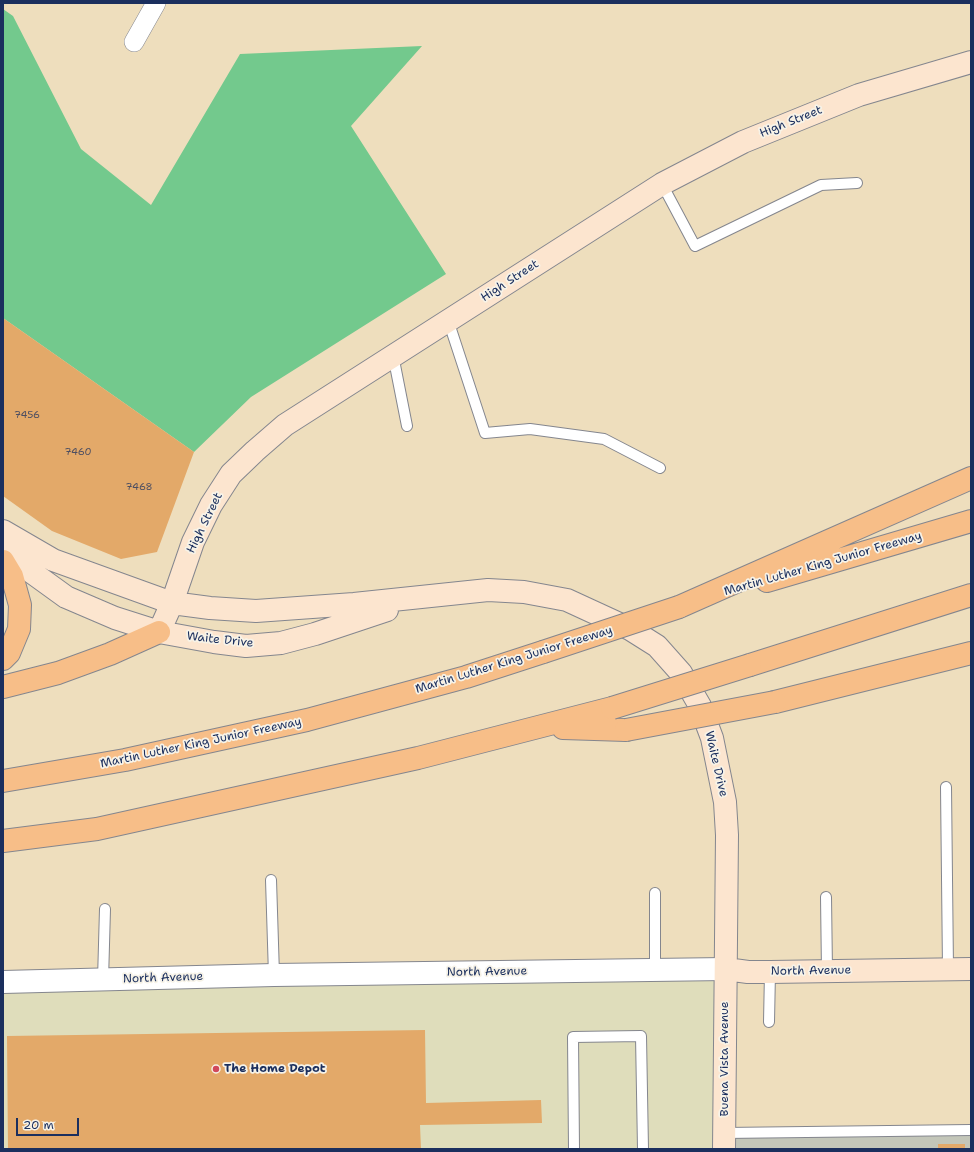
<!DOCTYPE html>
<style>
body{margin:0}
#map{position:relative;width:974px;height:1152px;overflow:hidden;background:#eedebd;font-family:"Shantell Sans",sans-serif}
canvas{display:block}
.frame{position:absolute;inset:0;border:4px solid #1b2f5e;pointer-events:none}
.scale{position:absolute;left:16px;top:1118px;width:63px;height:18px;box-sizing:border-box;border:2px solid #1b2f5e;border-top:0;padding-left:5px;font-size:12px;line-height:14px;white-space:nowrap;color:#1b2f5e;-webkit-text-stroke:3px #f7f3e8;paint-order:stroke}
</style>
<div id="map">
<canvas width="974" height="1152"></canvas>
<div class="frame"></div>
<div class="scale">20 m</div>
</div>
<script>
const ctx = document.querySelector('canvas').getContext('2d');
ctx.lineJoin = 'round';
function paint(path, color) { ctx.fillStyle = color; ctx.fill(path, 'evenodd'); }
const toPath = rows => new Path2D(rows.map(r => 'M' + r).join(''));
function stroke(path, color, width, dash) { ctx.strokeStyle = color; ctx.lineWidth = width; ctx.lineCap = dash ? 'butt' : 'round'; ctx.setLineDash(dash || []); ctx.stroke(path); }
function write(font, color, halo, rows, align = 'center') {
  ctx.font = font + ' "Shantell Sans",sans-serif'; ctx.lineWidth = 3.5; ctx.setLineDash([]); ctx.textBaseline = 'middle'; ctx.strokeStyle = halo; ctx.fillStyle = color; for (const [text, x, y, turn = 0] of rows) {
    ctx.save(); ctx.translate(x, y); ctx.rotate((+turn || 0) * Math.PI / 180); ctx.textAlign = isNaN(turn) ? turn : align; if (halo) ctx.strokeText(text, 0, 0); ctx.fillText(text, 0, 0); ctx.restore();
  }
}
paint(toPath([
 [723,976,721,1149,3,1149,3,984]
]), '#dfddbb');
paint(toPath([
 [971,1132,971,1149,730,1149,730,1135]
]), '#c3c6b9');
paint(toPath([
 [3,9,13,16,81,149,151,205,240,54,422,46,351,126,446,274,251,397,194,452,3,318]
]), '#73c98d');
paint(toPath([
 [3,318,194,452,157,552,121,559,52,531,3,496],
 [425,1030,426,1103,541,1100,542,1123,420,1125,421,1149,8,1149,7,1036],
 [938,1144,965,1144,965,1149,938,1149]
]), '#e3a969');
const service = toPath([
 [662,184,695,246,821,185,857,183],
 [448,320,485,433,530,429,604,439,660,468],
 [393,355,407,426],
 [946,787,948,969],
 [271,880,274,975],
 [826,897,827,971],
 [655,970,655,893],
 [103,980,105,909],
 [769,1022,770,972],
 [724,1133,971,1130],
 [574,1149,573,1037,641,1036,643,1149]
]);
const minor = toPath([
 [134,42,156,3]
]);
const tertiary = toPath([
 [3,982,274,975,726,969]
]);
const secondary = toPath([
 [3,531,53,560,172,603,210,608,256,611,354,604,488,590,524,592,567,600,630,629,657,646,681,673,700,706,712,738,725,802,727,835,724,1149],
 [3,548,19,563,66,597,115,618,159,632,214,642,246,646,281,643,315,634,387,610],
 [159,632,172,603,193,542,211,505,231,474,255,451,285,425,662,184,743,142,859,95,971,62],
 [726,969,748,972,770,972,971,969]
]);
const motorway = toPath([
 [3,561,12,576,20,605,19,629,9,653,3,659],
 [767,581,971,521],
 [679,607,971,478],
 [750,665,971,595],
 [3,687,58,673,110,654,159,632],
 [775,702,971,653],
 [563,728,626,730],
 [3,781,125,760,307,720,466,677,543,652],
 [3,841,97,829,418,758,612,708]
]);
stroke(service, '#84868e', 12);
stroke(minor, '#84868e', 20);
stroke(tertiary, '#84868e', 24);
stroke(secondary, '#84868e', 24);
stroke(motorway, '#84868e', 24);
stroke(service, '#fff', 10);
stroke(minor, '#fff', 19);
stroke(tertiary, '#fff', 22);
stroke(secondary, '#fce5cf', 22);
stroke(motorway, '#f7be88', 22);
const motorwayBridge = toPath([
 [543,652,679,607],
 [612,708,750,665],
 [626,730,775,702]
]);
stroke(motorwayBridge, '#84868e', 24, []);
stroke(motorwayBridge, '#f7be88', 22);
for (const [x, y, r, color] of [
 [216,1069,4,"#d1495b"]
]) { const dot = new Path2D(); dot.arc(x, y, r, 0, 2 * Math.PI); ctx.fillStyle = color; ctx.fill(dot); stroke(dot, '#f7f3e8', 1.5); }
write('10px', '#4d4e61', null, [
 ["7456",27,415],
 ["7460",78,452],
 ["7468",139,487]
]);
write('12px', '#1b2f5e', '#f7f3e8', [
 ["High Street",791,122,-22],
 ["High Street",510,281,-33],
 ["High Street",205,523,-64],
 ["Martin Luther King Junior Freeway",823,564,-16],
 ["Waite Drive",220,640,6],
 ["Martin Luther King Junior Freeway",514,660,-17],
 ["Martin Luther King Junior Freeway",201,743,-12],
 ["Waite Drive",716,764,77],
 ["North Avenue",811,971,-1],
 ["North Avenue",487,972,-1],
 ["North Avenue",163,978,-2],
 ["Buena Vista Avenue",725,1059,-90]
]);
write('bold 12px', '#1b2f5e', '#f7f3e8', [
 ["The Home Depot",224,1069]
], 'left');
</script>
